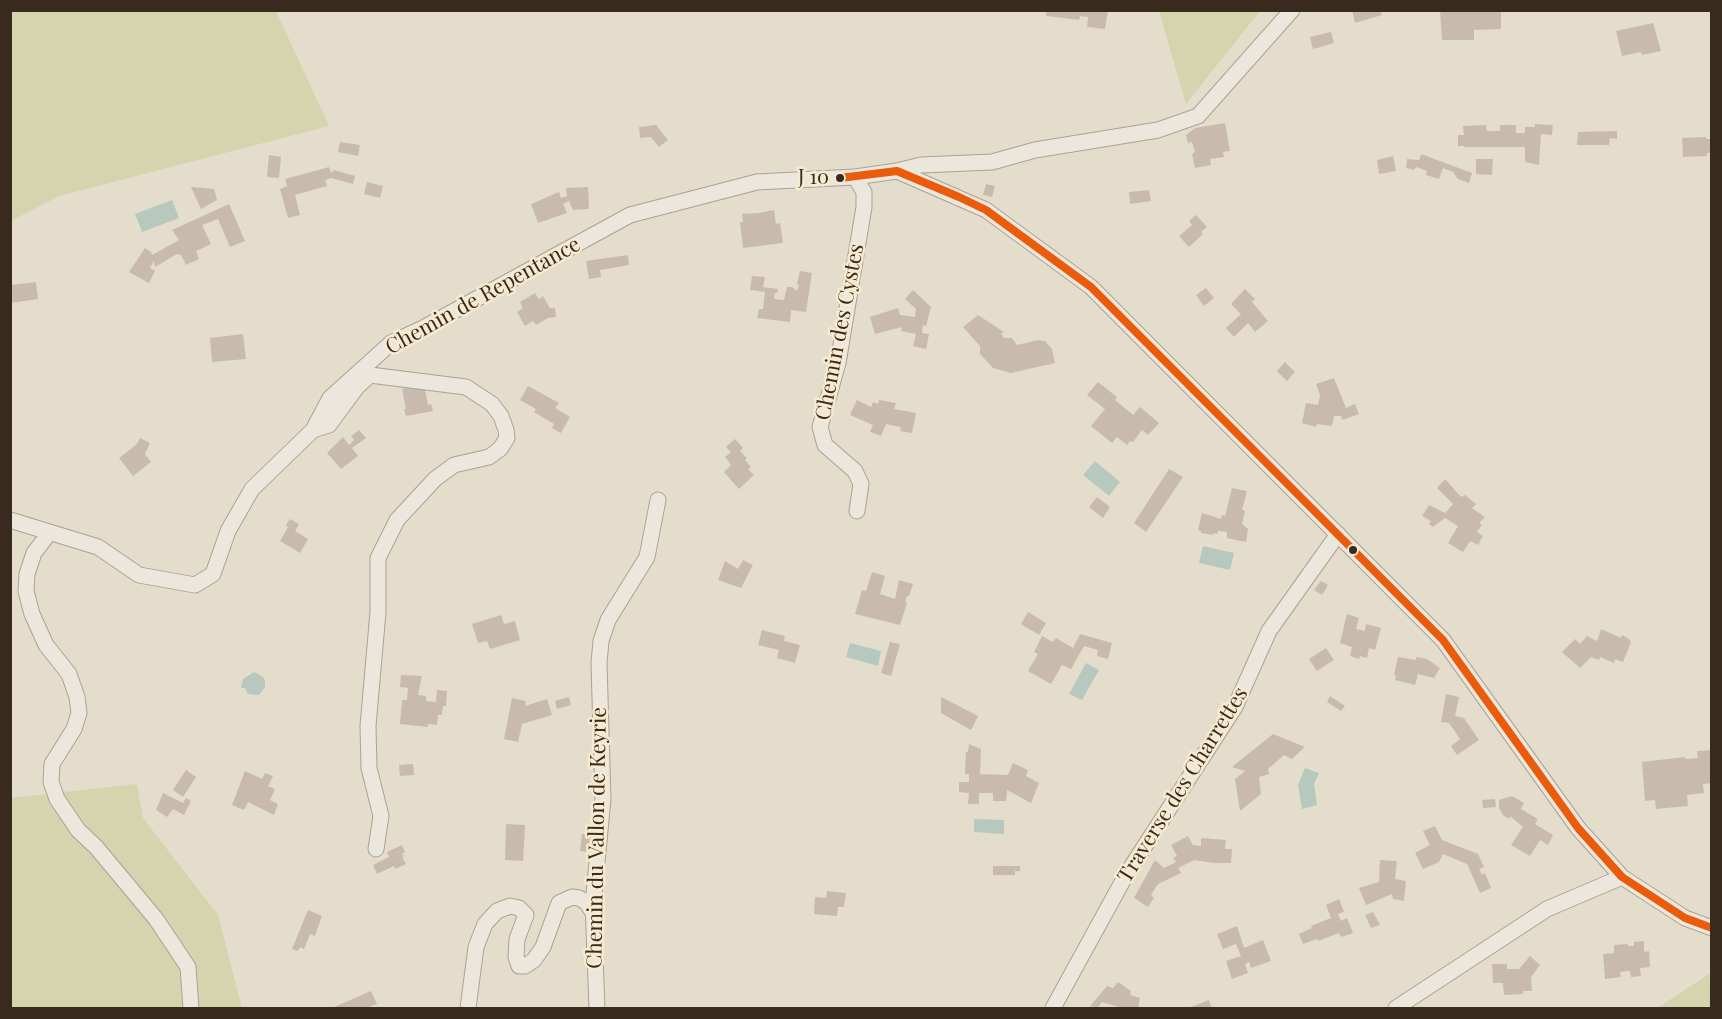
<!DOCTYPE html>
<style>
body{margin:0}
#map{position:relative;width:1722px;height:1019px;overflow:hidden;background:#e4ddcc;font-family:"Playfair Display",serif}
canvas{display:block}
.frame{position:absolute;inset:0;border:12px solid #382a1d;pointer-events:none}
</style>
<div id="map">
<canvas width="1722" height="1019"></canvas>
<div class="frame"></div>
</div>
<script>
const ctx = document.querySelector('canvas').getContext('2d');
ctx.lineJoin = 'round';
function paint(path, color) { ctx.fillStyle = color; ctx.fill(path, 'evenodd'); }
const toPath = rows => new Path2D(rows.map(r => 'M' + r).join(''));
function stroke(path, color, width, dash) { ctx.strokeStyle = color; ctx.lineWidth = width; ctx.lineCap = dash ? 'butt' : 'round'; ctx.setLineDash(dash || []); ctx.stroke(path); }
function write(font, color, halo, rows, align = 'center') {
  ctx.font = font + ' "Playfair Display",serif'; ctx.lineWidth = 5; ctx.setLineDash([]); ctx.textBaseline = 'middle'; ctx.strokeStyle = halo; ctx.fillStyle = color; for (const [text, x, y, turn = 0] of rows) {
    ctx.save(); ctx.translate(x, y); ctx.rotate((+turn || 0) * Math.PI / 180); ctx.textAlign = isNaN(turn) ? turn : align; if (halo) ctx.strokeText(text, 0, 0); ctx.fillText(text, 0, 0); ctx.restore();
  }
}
paint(toPath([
 [11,10,276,11,329,126,59,196,11,221],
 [1159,11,1159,10,1260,11,1186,104],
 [137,784,143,818,218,915,242,1008,11,1008,10,798],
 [1711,973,1711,1008,1657,1008]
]), '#d4d4ae');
paint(toPath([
 [172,200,179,218,142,232,135,214],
 [1095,461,1120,482,1109,496,1083,475],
 [1203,546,1234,553,1230,570,1199,563],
 [850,643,881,651,878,666,846,657],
 [1086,663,1099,670,1082,700,1069,694],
 [254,672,263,677,265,681,265,687,259,695,248,694,245,688,241,688,243,679],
 [1305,768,1319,773,1314,784,1317,805,1302,809,1298,785],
 [974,819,1004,820,1004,834,974,832]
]), '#b7c9be');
paint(toPath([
 [1046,10,1108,10,1105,29,1087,27,1088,17,1080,16,1079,20,1046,16],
 [1352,10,1381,10,1382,15,1355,23],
 [1440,10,1501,10,1501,29,1474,30,1474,40,1442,40],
 [1653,23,1661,51,1642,55,1641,52,1622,56,1616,31],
 [1331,32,1334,43,1313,49,1310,37],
 [1225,123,1230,151,1223,152,1224,157,1210,159,1211,165,1195,168,1192,154,1195,152,1192,142,1188,143,1186,135,1195,128],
 [1535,124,1553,125,1552,135,1541,134,1539,165,1525,162,1525,147,1464,147,1464,146,1458,146,1458,135,1464,135,1463,126,1486,125,1487,131,1500,131,1500,125,1516,125,1516,133,1525,133,1525,127,1535,127],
 [656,125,668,140,659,147,651,137,640,138,639,127],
 [1617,131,1617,139,1610,138,1609,145,1577,145,1578,132],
 [1706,137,1706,139,1712,139,1712,153,1707,153,1707,156,1683,157,1682,138],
 [340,142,360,145,358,156,338,152],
 [1421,154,1472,173,1469,183,1458,179,1453,172,1443,168,1439,179,1426,175,1427,171,1416,167,1414,170,1406,168,1407,159,1419,160],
 [269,155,281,157,279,178,267,177],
 [1393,156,1396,171,1379,174,1377,160],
 [1476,159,1493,159,1492,175,1476,174],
 [329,167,331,173,334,170,355,176,353,184,331,178,325,180,327,186,295,195,300,215,288,218,280,189,287,186,285,179],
 [367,182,383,186,380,198,364,194],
 [986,184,995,186,992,197,983,195],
 [191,187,214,189,217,200,201,209],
 [588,187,589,209,573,210,569,201,563,204,567,213,538,223,531,204,559,192,561,198,567,196,566,188],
 [1149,190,1151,201,1130,204,1129,192],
 [229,204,245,241,230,247,218,219,202,225,211,244,196,251,199,259,186,265,181,255,177,254,155,267,154,261,150,268,155,271,149,283,129,272,145,248,151,252,152,255,179,240,172,230],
 [774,210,776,224,780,223,783,243,743,248,740,222,743,222,742,214,758,213],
 [1196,215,1207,227,1201,232,1203,234,1189,247,1179,236,1192,225,1189,221],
 [628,255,629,265,600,270,601,277,589,279,586,261],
 [800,271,812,273,806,312,791,310,790,322,757,318,759,309,763,309,765,292,750,290,752,276,765,277,763,287,778,289,777,293,775,293,774,299,784,300,787,287,792,287,797,291,799,285,805,287,797,284],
 [36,282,38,299,10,303,10,285],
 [1206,288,1214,298,1204,306,1196,295],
 [1245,289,1255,299,1252,302,1268,321,1255,332,1248,323,1234,337,1226,328,1241,314,1231,304],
 [913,290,931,307,926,326,923,325,922,333,929,334,926,349,913,346,916,334,901,331,902,327,875,334,870,317,898,308,900,315,915,317,916,309,905,299],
 [535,293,539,299,543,296,550,308,555,308,556,317,548,318,536,325,533,321,525,326,517,312,523,308,520,302],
 [978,315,1004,332,1001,334,1004,338,1012,338,1017,345,1038,340,1045,341,1052,349,1055,363,1011,373,993,368,980,354,980,346,963,327],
 [243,334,246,359,212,362,210,338],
 [1285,362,1295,372,1287,381,1277,371],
 [1334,378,1346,408,1355,404,1359,414,1342,420,1341,416,1334,416,1332,426,1317,424,1316,427,1302,423,1306,403,1318,405,1320,395,1316,384],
 [1098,382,1117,397,1115,400,1133,415,1140,407,1159,423,1148,435,1142,430,1133,442,1130,441,1127,445,1117,437,1112,443,1091,426,1105,409,1087,395],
 [424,385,428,405,431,404,433,411,406,416,404,409,406,409,402,389],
 [528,386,559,403,555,408,570,417,561,433,552,428,554,424,534,412,536,409,520,400],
 [857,400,871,407,873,402,878,404,879,400,896,403,894,409,916,413,912,433,900,431,901,427,886,424,881,436,870,432,873,425,850,415],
 [359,430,366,438,352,448,358,456,341,469,327,453,343,437,349,445,354,440,351,436],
 [140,438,150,443,145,454,151,462,133,476,119,458,137,444],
 [735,439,743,448,740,451,747,458,745,460,751,467,748,469,754,475,739,489,724,472,731,465,725,457,731,452,726,447],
 [1169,469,1183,477,1146,532,1134,523],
 [1445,479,1461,497,1465,495,1476,504,1472,508,1485,517,1479,523,1482,525,1477,532,1483,536,1478,545,1470,541,1463,552,1448,543,1458,526,1445,518,1433,527,1429,524,1431,521,1422,516,1429,505,1445,513,1453,504,1437,488],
 [1232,488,1247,491,1242,510,1245,511,1242,524,1248,529,1246,542,1227,538,1227,532,1218,531,1217,534,1213,533,1213,535,1201,533,1201,531,1198,530,1202,513,1221,519,1222,515,1225,516],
 [1097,497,1110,507,1103,518,1089,507],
 [290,519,299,524,295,531,308,539,300,553,280,541,288,527,286,525],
 [743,560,753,565,741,588,718,580,725,561,738,569],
 [872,572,885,576,880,594,895,599,899,580,913,584,909,596,907,596,905,602,907,603,900,625,855,614,862,590,866,591],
 [1321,581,1328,585,1322,595,1314,590],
 [1028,612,1046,623,1039,635,1021,624],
 [1347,614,1359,618,1356,629,1365,631,1366,624,1381,628,1375,650,1369,648,1367,658,1360,656,1359,659,1350,656,1352,647,1340,643],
 [501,615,504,624,515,621,520,640,490,649,487,641,478,643,472,624],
 [1601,629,1621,638,1622,635,1629,639,1631,642,1623,662,1615,659,1614,663,1600,657,1599,660,1591,657,1580,668,1562,652,1575,639,1580,644,1587,636,1597,641],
 [762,630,785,636,784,641,800,645,795,663,777,658,779,650,758,645],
 [1080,634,1112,643,1108,659,1097,656,1098,650,1084,646,1071,669,1062,665,1051,684,1028,671,1038,654,1034,652,1042,636,1053,642,1056,638,1073,648],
 [890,642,900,644,891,676,881,673],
 [1326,648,1334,660,1317,671,1309,659],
 [1398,657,1416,660,1416,657,1427,659,1440,668,1434,678,1418,674,1415,685,1395,680,1396,676,1394,675],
 [401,675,422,676,418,695,426,696,426,701,436,702,437,690,447,691,446,706,443,706,442,715,438,715,437,725,428,724,428,727,400,724,402,700,407,700,408,688,400,687],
 [1446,694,1459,697,1455,716,1464,718,1479,740,1457,755,1451,746,1460,739,1449,723,1441,722],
 [1330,696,1345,706,1341,711,1327,702],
 [569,697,571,705,557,709,555,701],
 [941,697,978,716,971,730,941,713],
 [512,698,526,701,525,706,547,699,552,715,522,724,518,742,504,739],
 [1273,734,1305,747,1292,759,1284,755,1268,769,1269,774,1259,777,1261,794,1240,811,1235,779,1245,771,1232,767],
 [969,744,981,749,980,774,1008,775,1013,763,1028,770,1026,776,1039,783,1031,803,1007,790,1006,801,993,801,993,793,979,793,979,804,968,804,969,793,959,792,959,782,969,782,969,774,965,774,966,752,968,752],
 [1712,750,1712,783,1703,784,1704,793,1687,795,1688,806,1656,809,1655,800,1645,801,1642,762,1685,757,1685,759,1698,758,1697,751],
 [413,764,414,775,400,776,399,765],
 [186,770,196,777,183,797,173,790],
 [245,771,262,779,265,773,273,776,268,786,275,789,270,800,278,804,274,815,248,802,244,810,232,805],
 [163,793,183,803,186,798,191,801,184,815,173,809,167,817,156,810],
 [1512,796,1524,803,1521,809,1538,819,1535,824,1553,835,1548,845,1540,840,1530,856,1511,845,1523,827,1510,816,1509,819,1503,815,1499,808,1499,800],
 [1495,799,1496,807,1483,808,1482,800],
 [506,824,525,825,523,861,505,860],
 [1435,826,1442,840,1478,854,1484,867,1479,869,1482,875,1485,873,1491,888,1480,893,1467,864,1443,854,1439,862,1423,869,1415,853,1430,845,1423,831],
 [582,834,590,835,588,852,580,851],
 [1188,836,1193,845,1201,846,1201,838,1226,840,1225,849,1232,849,1231,863,1214,863,1194,860,1178,868,1181,873,1158,884,1151,895,1154,898,1148,907,1134,898,1155,860,1164,868,1176,862,1173,858,1177,856,1171,845],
 [402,845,405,852,402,854,404,857,402,857,406,864,395,869,394,866,377,874,373,865,389,857,387,852],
 [1380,860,1397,861,1395,879,1406,881,1404,901,1393,899,1392,894,1366,905,1359,888,1379,882],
 [993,866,1020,866,1020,871,1015,871,1015,875,993,875],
 [827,891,846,893,844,907,838,907,837,916,814,914,815,897,826,898],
 [1339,899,1344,912,1338,914,1341,921,1347,918,1353,933,1341,937,1339,933,1318,941,1317,939,1303,944,1299,934,1312,928,1311,926,1331,918,1326,905],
 [308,910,322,916,315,936,310,934,304,949,300,947,298,951,292,949],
 [1373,912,1380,925,1371,928,1365,915],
 [1237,926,1244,948,1263,940,1271,961,1251,968,1249,962,1245,964,1248,973,1232,979,1226,961,1241,956,1236,944,1223,949,1217,934],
 [1644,941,1644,952,1649,951,1650,967,1640,968,1641,976,1631,977,1630,971,1620,972,1621,977,1605,979,1603,954,1614,953,1614,945,1627,944,1628,946,1634,946,1634,942],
 [1530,956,1540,965,1531,977,1532,991,1523,991,1523,994,1504,995,1503,983,1493,983,1492,964,1507,964,1507,969,1519,969],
 [1118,982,1131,991,1130,995,1140,998,1138,1008,1122,1008,1102,1002,1097,1008,1090,1006,1107,986,1113,988],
 [371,991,377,1004,366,1008,332,1008],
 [1209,1000,1212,1008,1188,1008]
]), '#c8bbad');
const street = toPath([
 [897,171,986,210,1091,287,1443,640,1578,828,1622,877,1685,918,1712,928],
 [855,177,864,192,864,207,838,363,820,427,825,445,855,471,861,484,857,511],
 [313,430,329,425,357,387,370,375,466,387,492,404,501,416,506,430,507,438,500,449,489,457,454,465,435,479,397,520,378,558,378,612,368,726,369,768,381,816,376,849],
 [10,520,98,547,139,575,195,585,213,574,228,531,252,489,313,430,330,398,391,343,423,328,630,215,757,182,855,177,897,171,921,165,992,162,1035,150,1158,130,1198,116,1292,10],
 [50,532,34,553,27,574,26,591,32,614,46,645,69,674,77,697,79,713,74,729,52,764,51,782,57,799,78,830,96,847,156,919,188,967,191,1008],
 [468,1008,476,947,485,924,497,911,510,906,519,908,526,915,517,939,516,957,519,966,525,966,534,960,543,947,559,903,572,897,579,898,586,902,594,914],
 [597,1008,593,904,603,799,599,663,601,641,608,620,647,557,658,500],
 [1053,1008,1126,875,1235,707,1269,631,1338,534],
 [1396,1008,1547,909,1622,877]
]);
stroke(street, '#a9a295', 17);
stroke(street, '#ece7dd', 15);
stroke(toPath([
 [840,178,897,171,959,197,986,210,1091,287,1443,640,1578,828,1622,877,1685,918,1712,928]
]), '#ea5b0b', 8);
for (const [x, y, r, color] of [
 [840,178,5,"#382a1d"],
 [1353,550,5,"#382a1d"]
]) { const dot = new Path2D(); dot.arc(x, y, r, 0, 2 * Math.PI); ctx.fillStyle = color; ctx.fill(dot); stroke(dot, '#f6ebd1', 2); }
write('20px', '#382a1d', '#f6ebd1', [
 ["J 10",829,178]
], 'right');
write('21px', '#382a1d', '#f6ebd1', [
 ["Chemin de Repentance",483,296,-29],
 ["Chemin des Cystes",840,332,-79],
 ["Traverse des Charrettes",1183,785,-58],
 ["Chemin du Vallon de Keyrie",597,838,-89]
]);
</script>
